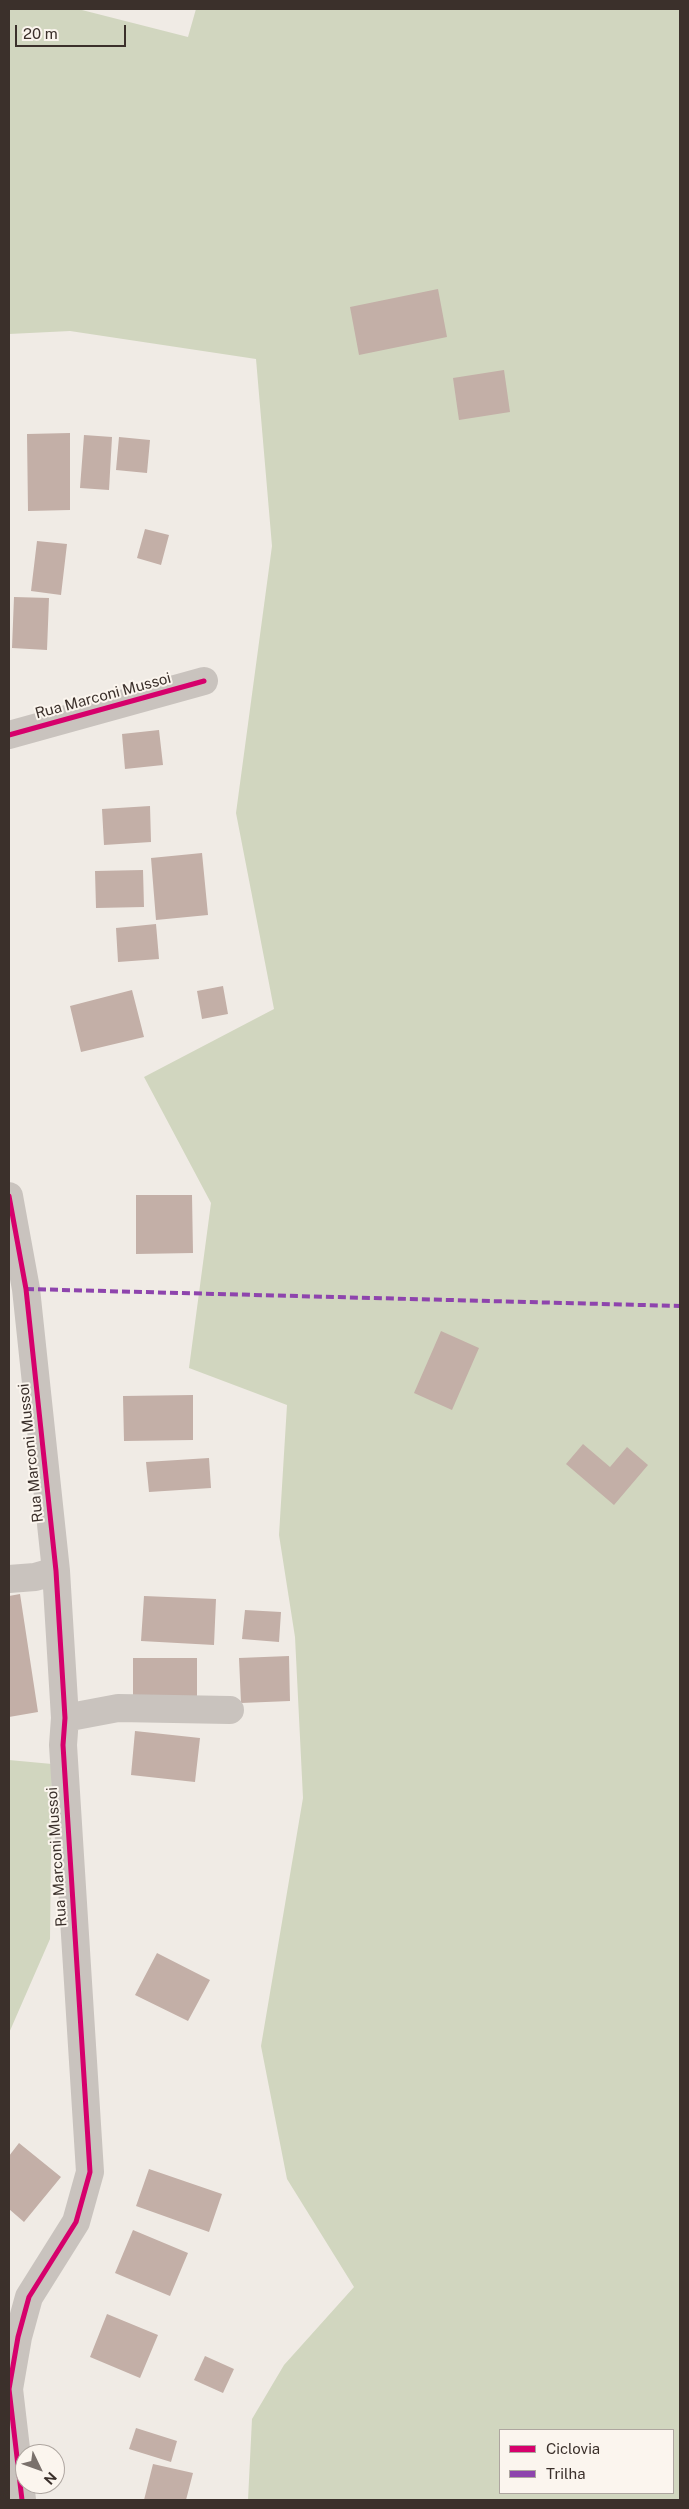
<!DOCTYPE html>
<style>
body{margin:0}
#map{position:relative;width:689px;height:2509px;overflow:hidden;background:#f0ebe5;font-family:"Public Sans",sans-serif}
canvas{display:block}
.frame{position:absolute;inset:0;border:10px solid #3b302b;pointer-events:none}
.legend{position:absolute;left:499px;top:2429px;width:175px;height:65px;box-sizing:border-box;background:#fbf5ee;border:1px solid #aea6a0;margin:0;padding:6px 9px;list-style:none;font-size:15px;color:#3b302b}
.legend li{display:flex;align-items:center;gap:10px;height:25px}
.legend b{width:25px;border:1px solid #aea6a0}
.north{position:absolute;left:15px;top:2444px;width:50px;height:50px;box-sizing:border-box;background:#fbf5ee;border:1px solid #aea6a0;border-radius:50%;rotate:132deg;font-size:14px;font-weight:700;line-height:20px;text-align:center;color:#3b302b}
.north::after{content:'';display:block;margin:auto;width:18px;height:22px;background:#7a716c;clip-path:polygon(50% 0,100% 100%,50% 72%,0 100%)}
.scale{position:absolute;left:15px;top:25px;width:111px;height:22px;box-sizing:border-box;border:2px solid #3b302b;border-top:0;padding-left:6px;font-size:15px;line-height:18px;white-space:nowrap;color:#3b302b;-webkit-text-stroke:4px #fbf5ee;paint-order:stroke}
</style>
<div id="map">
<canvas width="689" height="2509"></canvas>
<div class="frame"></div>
<ul class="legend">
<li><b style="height:6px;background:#d6006c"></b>Ciclovia</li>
<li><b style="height:6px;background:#8e44ad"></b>Trilha</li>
</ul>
<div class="north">N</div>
<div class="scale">20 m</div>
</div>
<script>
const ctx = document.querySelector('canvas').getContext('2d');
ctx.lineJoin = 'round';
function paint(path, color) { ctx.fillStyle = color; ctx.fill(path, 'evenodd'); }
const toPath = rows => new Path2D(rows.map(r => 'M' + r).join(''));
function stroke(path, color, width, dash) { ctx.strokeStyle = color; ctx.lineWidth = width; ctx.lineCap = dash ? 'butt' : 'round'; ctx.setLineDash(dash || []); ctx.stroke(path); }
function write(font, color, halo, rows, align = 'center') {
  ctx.font = font + ' "Public Sans",sans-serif'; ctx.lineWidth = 4; ctx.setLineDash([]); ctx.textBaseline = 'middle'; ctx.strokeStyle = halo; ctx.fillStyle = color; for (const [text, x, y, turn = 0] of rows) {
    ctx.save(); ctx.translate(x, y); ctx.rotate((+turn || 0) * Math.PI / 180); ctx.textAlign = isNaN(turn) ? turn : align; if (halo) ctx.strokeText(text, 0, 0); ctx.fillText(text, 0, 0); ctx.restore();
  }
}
paint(toPath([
 [9,9,78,9,188,37,196,9,680,9,680,2500,248,2500,252,2419,284,2365,354,2287,287,2179,261,2046,303,1798,295,1637,279,1535,287,1405,189,1368,211,1203,144,1077,274,1009,236,813,272,546,256,359,70,331,9,334],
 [500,2430,673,2430,673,2493,500,2493],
 [9,1760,52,1764,50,1939,9,2033]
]), '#d1d6bf');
paint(toPath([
 [438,289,447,337,359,355,350,307],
 [504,370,510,412,459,420,453,378],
 [70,433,70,510,28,511,27,434],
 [84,435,112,437,109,490,80,488],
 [119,437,150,440,147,473,116,470],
 [145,529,169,535,161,565,137,558],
 [37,541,67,544,61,595,31,591],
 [14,597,49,598,47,650,12,648],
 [159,730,163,765,125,769,122,734],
 [150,806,151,842,104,845,102,809],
 [202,853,208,915,156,920,151,858],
 [143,870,144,907,96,908,95,871],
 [156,924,159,959,118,962,116,928],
 [223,986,228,1014,202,1019,197,991],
 [132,990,144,1037,81,1052,70,1006],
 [136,1195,192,1195,193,1253,136,1254],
 [441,1331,479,1348,452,1410,414,1393],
 [193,1395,193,1440,124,1441,123,1396],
 [583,1444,610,1467,627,1447,648,1465,614,1505,566,1464],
 [209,1458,211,1488,149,1492,146,1462],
 [20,1594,38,1712,9,1717,9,1596],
 [144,1596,216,1599,214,1645,141,1641],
 [245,1610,281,1612,279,1642,242,1639],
 [289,1656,290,1701,241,1703,239,1658],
 [133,1658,197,1658,197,1701,133,1700],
 [135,1731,200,1738,195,1782,131,1775],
 [157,1953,210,1980,188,2021,135,1995],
 [19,2143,61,2177,24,2222,9,2209,9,2156],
 [149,2169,222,2194,209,2232,136,2206],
 [133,2230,188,2253,170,2296,115,2273],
 [107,2314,158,2335,140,2378,90,2357],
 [205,2356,234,2369,223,2393,194,2380],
 [136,2428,177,2441,171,2462,129,2449],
 [153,2464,193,2473,186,2500,144,2500]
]), '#c3afa7');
stroke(toPath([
 [9,735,204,681],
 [9,1196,26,1289,56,1571,65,1718,63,1745,90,2172,76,2222,29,2297,18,2337,9,2389,22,2500],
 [9,1579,35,1577,56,1571],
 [65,1718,118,1708,230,1710]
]), '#c9c3be', 28);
stroke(toPath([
 [26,1289,680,1306]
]), '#8e44ad', 4, [8, 4]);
stroke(toPath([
 [9,735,204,681],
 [9,1196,26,1289,56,1571,65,1718,63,1745,90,2172,76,2222,29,2297,18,2337,9,2389,22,2500]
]), '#d6006c', 5);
write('15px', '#3b302b', '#fbf5ee', [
 ["Rua Marconi Mussoi",103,696,-15],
 ["Rua Marconi Mussoi",31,1453,-96],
 ["Rua Marconi Mussoi",57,1857,-94]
]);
</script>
